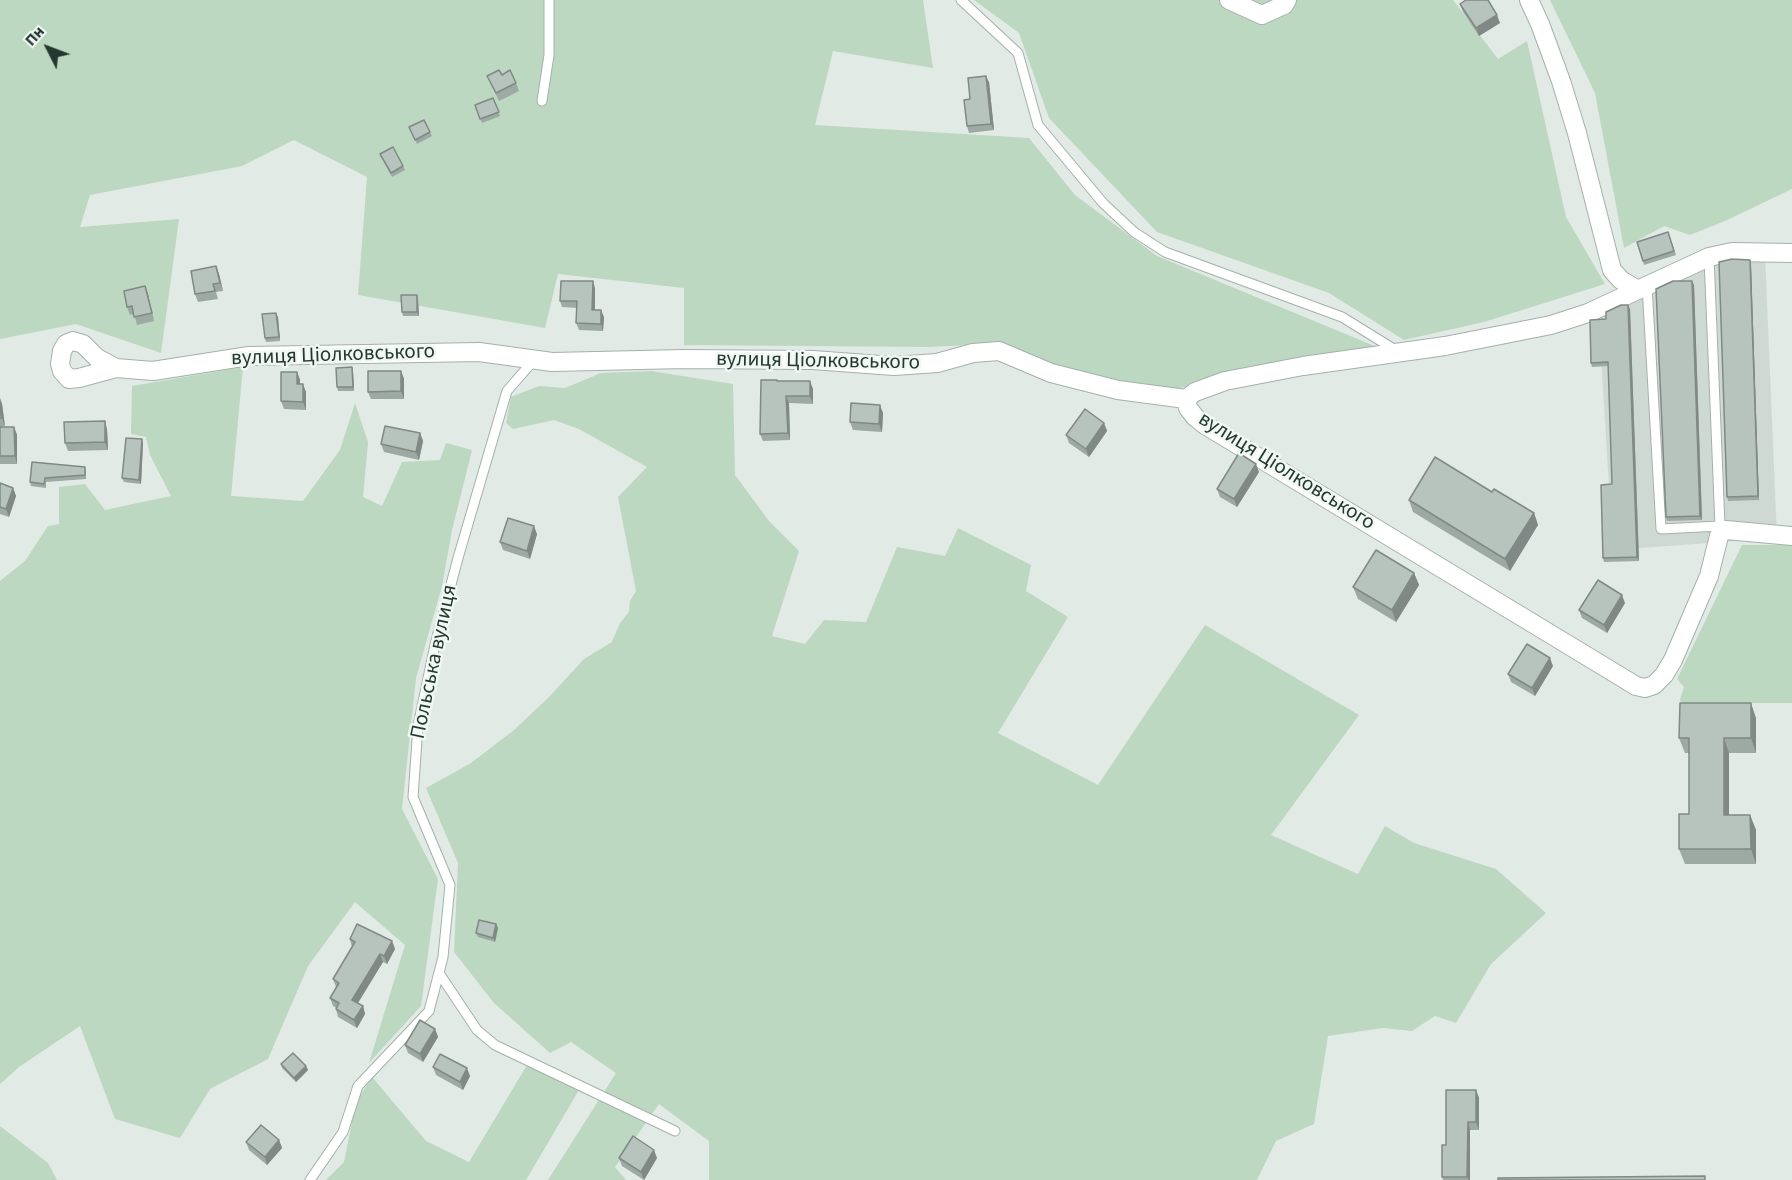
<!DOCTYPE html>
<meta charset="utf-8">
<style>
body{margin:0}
#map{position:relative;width:1792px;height:1180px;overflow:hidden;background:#e1eae5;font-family:"Source Sans 3",sans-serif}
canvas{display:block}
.north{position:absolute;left:18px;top:18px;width:60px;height:60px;-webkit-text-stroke:4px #f1f7f3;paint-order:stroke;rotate:312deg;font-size:16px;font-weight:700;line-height:24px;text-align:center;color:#233831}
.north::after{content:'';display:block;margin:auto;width:21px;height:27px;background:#233831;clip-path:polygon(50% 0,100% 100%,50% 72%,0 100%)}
</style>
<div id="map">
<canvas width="1792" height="1180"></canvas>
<div class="north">Пн</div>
</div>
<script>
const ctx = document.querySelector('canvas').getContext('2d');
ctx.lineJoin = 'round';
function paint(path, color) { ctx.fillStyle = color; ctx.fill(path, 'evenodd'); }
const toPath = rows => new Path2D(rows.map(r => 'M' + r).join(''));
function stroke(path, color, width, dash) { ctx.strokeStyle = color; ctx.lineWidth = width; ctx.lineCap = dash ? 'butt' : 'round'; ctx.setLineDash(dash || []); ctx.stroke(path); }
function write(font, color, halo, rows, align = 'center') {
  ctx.font = font + ' "Source Sans 3",sans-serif'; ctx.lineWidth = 5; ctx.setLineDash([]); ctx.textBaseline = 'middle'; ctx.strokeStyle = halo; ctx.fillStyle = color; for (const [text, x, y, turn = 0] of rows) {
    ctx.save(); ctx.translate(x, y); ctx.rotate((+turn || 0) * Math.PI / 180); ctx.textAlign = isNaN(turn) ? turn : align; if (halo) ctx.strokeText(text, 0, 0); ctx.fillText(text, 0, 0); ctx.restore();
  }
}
paint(toPath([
 [1765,255,1777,538,1613,550,1598,309,1710,263]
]), '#cfd9d4');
paint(toPath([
 [0,0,923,0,933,68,833,51,815,125,1029,138,1075,195,1157,256,1377,347,1256,366,1177,389,1099,379,997,344,927,347,684,345,684,288,558,274,545,328,358,295,367,177,294,140,242,166,90,195,80,227,179,219,161,353,76,324,0,339],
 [974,0,1453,0,1498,59,1527,41,1566,217,1605,284,1484,322,1404,340,1329,293,1157,232,1049,118,1019,33],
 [1550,0,1792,0,1792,189,1725,221,1690,235,1664,226,1624,248,1595,93],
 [243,367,231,496,303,501,340,450,355,403,368,442,363,497,382,506,402,462,440,460,446,443,472,450,452,530,442,586,416,678,402,809,438,879,421,1006,369,1063,405,945,355,902,308,966,268,1059,210,1089,180,1138,115,1119,80,1026,19,1067,0,1084,0,581,25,561,48,526,59,524,59,487,85,484,105,510,171,496,150,455,146,437,131,434,132,386],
 [651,371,733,384,735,475,769,521,799,551,772,636,805,644,824,620,866,622,897,547,945,556,958,528,1031,565,1026,591,1068,617,998,733,1098,785,1205,625,1359,715,1271,835,1358,874,1385,826,1414,843,1496,869,1546,913,1491,964,1456,1023,1435,1016,1412,1031,1383,1028,1328,1036,1314,1124,1276,1141,1257,1180,709,1180,709,1141,659,1104,615,1167,626,1180,548,1180,616,1073,571,1042,550,1053,494,1003,454,952,458,863,426,788,471,763,514,730,549,697,584,659,612,642,620,623,629,612,630,601,636,591,618,497,647,467,579,429,554,420,513,429,506,423,511,397,539,386,565,388,601,373],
 [1742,545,1792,545,1792,703,1681,703,1680,700,1684,687,1677,679],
 [527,1065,579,1090,526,1180,326,1180,344,1162,356,1102,372,1077,426,1141,469,1162],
 [0,1126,48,1163,57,1180,0,1180]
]), '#bcd8c1');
const service = toPath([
 [961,0,1018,53,1038,125,1103,203,1134,232,1165,252,1342,317,1397,351],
 [542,101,549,55,549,0],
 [1709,257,1720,526],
 [1647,285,1661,529,1720,526,1722,532],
 [439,973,477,1030,495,1045,675,1131],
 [310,1180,343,1132,358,1086,429,1011,443,957,450,885,413,797,418,726,435,645,458,558,507,391,534,360]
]);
const minor = toPath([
 [1229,0,1262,15,1284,5,1287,0],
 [1529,0,1540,24,1561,81,1577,133,1612,270,1621,280,1638,290],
 [116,368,97,358,83,344,73,341,66,344,62,351,60,364,62,371,69,379,79,378,116,368,153,371,249,356,479,352,552,362,684,359,813,360,894,366,937,363,973,353,999,351,1051,373,1118,390,1186,399,1188,408,1195,417,1205,425,1618,675,1636,686,1645,688,1654,685,1664,675,1673,660,1709,576,1719,536,1722,532,1726,530,1792,536],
 [1186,399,1195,392,1225,381,1303,366,1445,346,1551,325,1588,313,1709,257,1732,252,1792,253]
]);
stroke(service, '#a4b1ab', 11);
stroke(minor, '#a4b1ab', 20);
stroke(service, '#fff', 9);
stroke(minor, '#fff', 18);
paint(toPath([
 [1460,4,1500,23,1479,36,1463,12],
 [502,75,516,83,519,91,499,101,487,76],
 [989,82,994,130,969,133,967,126,970,99],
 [493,98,500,116,482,123,475,105],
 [409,127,430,132,432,136,417,144],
 [380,154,403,166,405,170,392,177],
 [1668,232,1676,255,1644,265,1637,242],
 [1751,264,1759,500,1728,501,1727,497],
 [216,266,219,274,223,291,216,292,218,299,198,302,195,294],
 [1694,285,1702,520,1667,521,1666,517],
 [145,286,148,294,154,321,137,325,134,314,130,315,127,307],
 [595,288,595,310,604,317,603,331,579,330,576,323,577,308,562,307,560,301],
 [417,295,418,299,419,316,403,316,402,312],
 [1630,309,1639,561,1604,562,1603,558,1612,484,1608,366,1592,367,1591,363,1606,319],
 [278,317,280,341,266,342,265,338],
 [352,367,353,371,354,391,338,391,337,387],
 [401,371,404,379,404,399,371,399,368,392],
 [297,372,300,380,300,384,306,392,306,410,284,409,281,401],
 [778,381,813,389,813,404,789,403,790,440,763,441,760,434],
 [0,398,2,404,5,426,0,427],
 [883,413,882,432,853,430,850,422],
 [1104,423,1107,431,1089,457,1069,443,1066,435],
 [0,427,14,427,17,435,17,464,0,464],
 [107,429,108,450,68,451,65,443],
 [420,433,423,441,419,460,384,452,381,444],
 [143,443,141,484,124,482,122,478],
 [85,467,86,471,86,479,46,482,46,488,31,486,30,482],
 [1259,472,1237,507,1220,497,1217,489],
 [0,483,13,488,16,496,9,517,0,514],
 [1492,492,1534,513,1538,525,1510,571,1413,512,1409,500],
 [537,534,530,559,503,550,500,542],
 [1414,573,1419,585,1396,622,1358,599,1353,587],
 [1625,603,1607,633,1582,618,1579,610],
 [1553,666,1535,696,1511,682,1508,674],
 [1756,718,1756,753,1729,753,1729,815,1750,815,1756,830,1756,864,1685,864,1679,849,1689,814,1689,753,1685,753,1679,738],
 [496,924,498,928,495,942,478,937,476,933],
 [350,939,392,941,395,949,387,964,383,962,357,1003,363,1006,365,1014,357,1028,338,1017,336,1009,336,1008,333,1006,330,998,336,987,333,979,352,947],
 [435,1029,438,1037,423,1062,408,1053,405,1045],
 [281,1064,306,1066,308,1070,296,1082,282,1068],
 [433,1067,470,1076,463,1090,436,1075],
 [1476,1090,1479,1098,1479,1130,1470,1130,1470,1180,1443,1180,1442,1177,1446,1145],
 [279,1140,282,1148,267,1165,249,1150,246,1142],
 [619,1158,657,1158,644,1180,622,1166]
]), '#9da9a3');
paint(toPath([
 [1497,15,1500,23,1479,36,1476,28],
 [986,76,989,82,994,130,991,124],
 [1750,260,1751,264,1759,500,1758,496],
 [216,266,219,274,223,291,220,283],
 [593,281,595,288,595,316,592,310],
 [1692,281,1694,285,1702,520,1700,516],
 [145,286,148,294,154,321,152,313],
 [417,295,418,299,419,316,417,312],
 [1628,305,1630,309,1639,561,1637,557],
 [601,310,604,317,603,331,601,324],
 [276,313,278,317,280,341,279,337],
 [352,367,353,371,354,391,353,387],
 [401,371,404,379,404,399,401,391],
 [297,372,300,380,300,392,297,384],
 [810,381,813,389,813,404,810,396],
 [303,384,306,392,306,410,303,402],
 [786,396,789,403,790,440,788,433],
 [0,398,2,404,5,426,2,418],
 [880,405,883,413,882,432,879,424],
 [105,421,107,429,108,450,105,442],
 [1104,423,1107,431,1089,457,1086,449],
 [14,427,17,435,17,464,15,456],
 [420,433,423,441,419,460,416,452],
 [142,439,143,443,141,484,139,480],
 [1256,464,1259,472,1237,507,1234,499],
 [13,488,16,496,9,517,6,509],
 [1534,513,1538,525,1510,571,1505,559],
 [534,526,537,534,530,559,527,551],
 [1414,573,1419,585,1396,622,1392,610],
 [1622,595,1625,603,1607,633,1604,625],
 [1550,658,1553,666,1535,696,1532,688],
 [1751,703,1756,718,1756,753,1751,738],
 [1724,738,1729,753,1729,830,1724,815],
 [1750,815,1756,830,1756,864,1751,849],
 [496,924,498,928,495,942,493,938],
 [392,941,395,949,387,964,384,956],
 [380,954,383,962,355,1008,352,1000],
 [363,1006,365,1014,357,1028,354,1020],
 [435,1029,438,1037,423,1062,420,1054],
 [306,1066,308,1070,296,1082,294,1078],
 [467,1068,470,1076,463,1090,460,1082],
 [1476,1090,1479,1098,1479,1130,1476,1122],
 [1468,1122,1470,1130,1470,1180,1469,1180,1467,1177],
 [279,1140,282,1148,267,1165,265,1157],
 [654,1150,657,1158,644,1180,641,1172]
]), '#808985');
const building = toPath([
 [1466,0,1488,0,1497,15,1476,28,1460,4,1466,0],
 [499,70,502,75,510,70,516,83,496,93,487,76,499,70],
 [986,76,991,124,967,126,964,100,970,99,968,78,986,76],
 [493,98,499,112,480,119,475,105,493,98],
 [424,120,430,132,415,140,409,127,424,120],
 [393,147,403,166,391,173,380,154,393,147],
 [1668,232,1674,251,1643,261,1637,242,1668,232],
 [1732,259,1750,260,1758,496,1727,497,1719,262,1732,259],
 [216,266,220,283,213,284,215,291,195,294,191,271,216,266],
 [561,281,593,281,592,310,601,310,601,324,576,323,577,301,560,301,561,281],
 [1673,281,1692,281,1700,516,1666,517,1656,289,1673,281],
 [145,286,152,313,134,317,132,306,127,307,124,291,145,286],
 [401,295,417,295,417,312,402,312,401,295],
 [1621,305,1628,305,1637,557,1603,558,1601,485,1612,484,1608,362,1591,363,1590,320,1606,319,1606,312,1621,305],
 [276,313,279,337,265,338,262,314,276,313],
 [352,367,353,387,337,387,336,368,352,367],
 [368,371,401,371,401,391,368,392,368,371],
 [281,372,297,372,297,384,303,384,303,402,281,401,281,372],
 [761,380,777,380,777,381,810,381,810,396,786,396,788,433,760,434,761,380],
 [0,402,2,418,0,418,0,402],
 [851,403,880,405,879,424,850,422,851,403],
 [1085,409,1104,423,1086,449,1066,435,1085,409],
 [105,421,105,442,65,443,64,422,105,421],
 [385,426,420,433,416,452,381,444,385,426],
 [0,427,14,427,15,456,0,456,0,427],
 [126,438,142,439,139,480,122,478,126,438],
 [1239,453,1256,464,1234,499,1217,489,1239,453],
 [1435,457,1492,492,1494,489,1534,513,1505,559,1409,500,1435,457],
 [32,462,85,467,85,475,45,478,44,484,30,482,32,462],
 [0,483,13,488,6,509,0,507,0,483],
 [508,518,534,526,527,551,500,542,508,518],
 [1376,550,1414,573,1392,610,1353,587,1376,550],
 [1598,580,1622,595,1604,625,1579,610,1598,580],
 [1527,644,1550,658,1532,688,1508,674,1527,644],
 [1680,703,1751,703,1751,738,1724,738,1724,815,1750,815,1751,849,1679,849,1679,814,1689,814,1689,738,1679,738,1680,703],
 [479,920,496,924,493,938,476,933,479,920],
 [357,924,392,941,384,956,380,954,352,1000,363,1006,354,1020,336,1009,339,1003,330,998,339,983,333,979,355,942,350,939,357,924],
 [420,1020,435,1029,420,1054,405,1045,420,1020],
 [293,1053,306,1066,294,1078,281,1064,293,1053],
 [440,1054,467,1068,460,1082,433,1067,440,1054],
 [1446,1090,1476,1090,1476,1122,1468,1122,1467,1177,1442,1177,1442,1145,1446,1145,1446,1090],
 [261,1125,279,1140,265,1157,246,1142,261,1125],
 [633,1136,654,1150,641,1172,619,1158,633,1136],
 [1705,1176,1705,1180,1498,1180,1498,1178,1705,1176]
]);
paint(building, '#b7c4be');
stroke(building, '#808985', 1.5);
write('21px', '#233831', '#f1f7f3', [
 ["вулиця Ціолковського",333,356,-2],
 ["вулиця Ціолковського",818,362,1],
 ["вулиця Ціолковського",1286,472,32],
 ["Польська вулиця",435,662,-78]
]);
</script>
